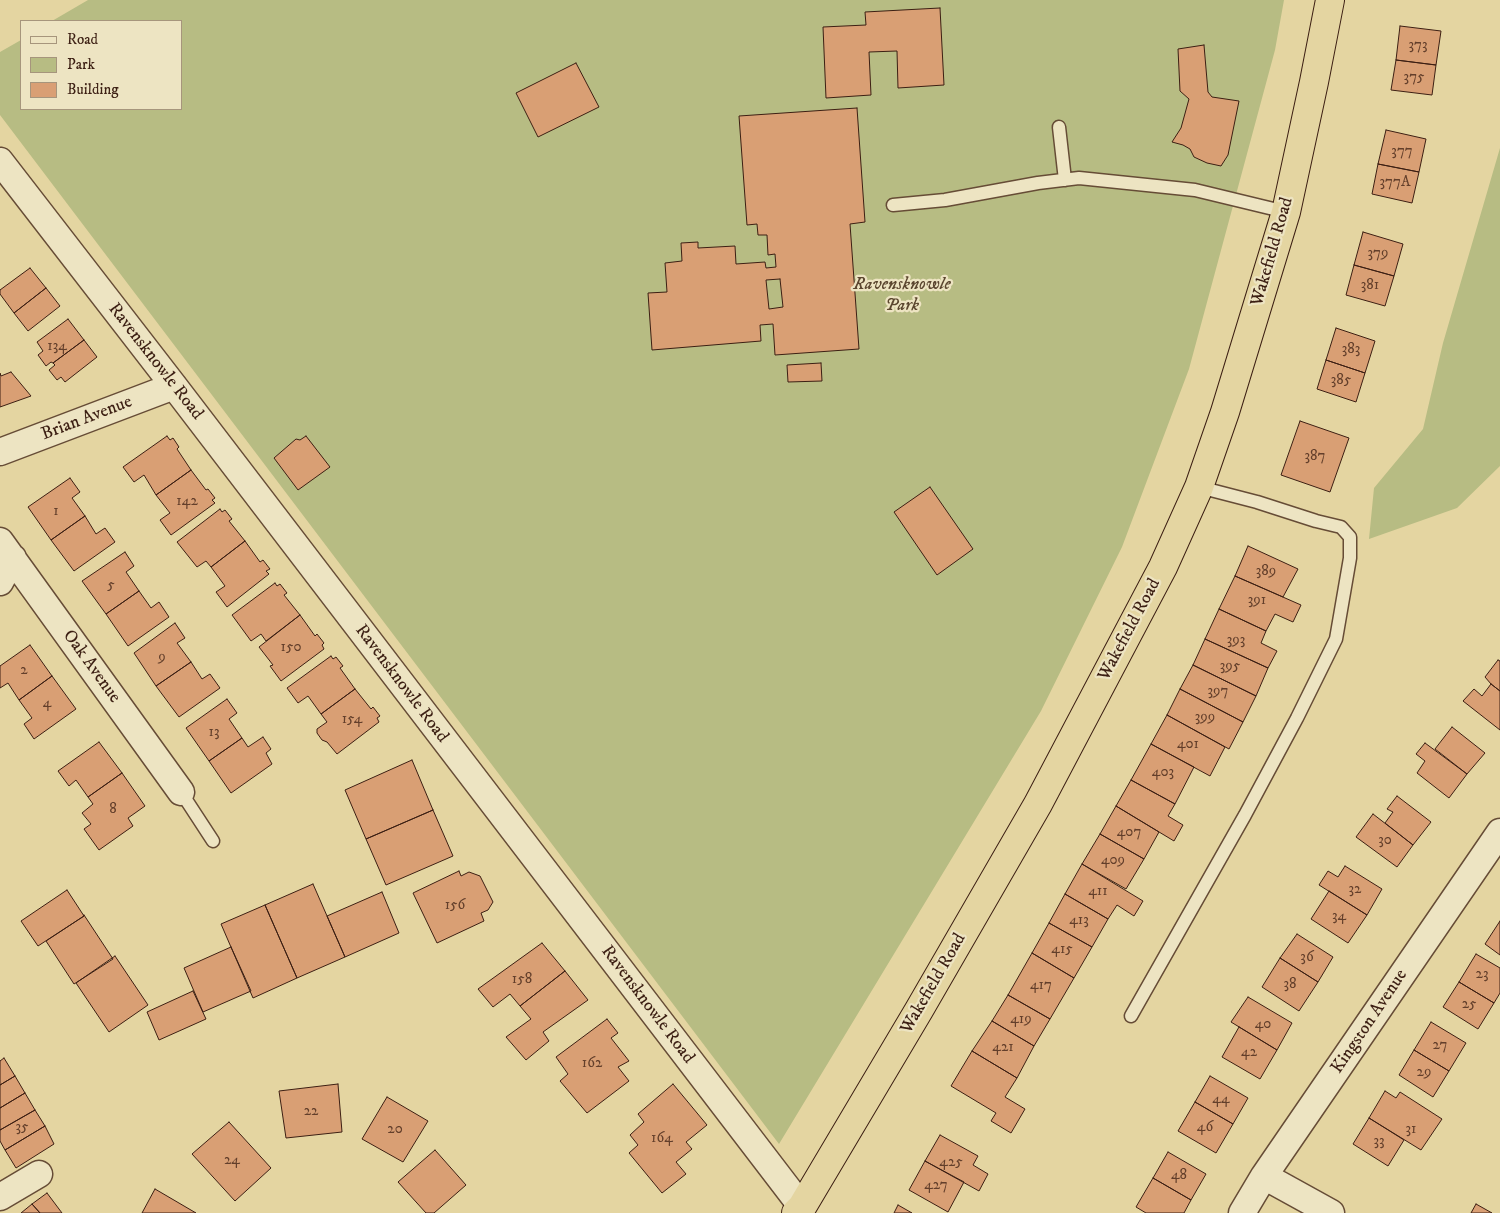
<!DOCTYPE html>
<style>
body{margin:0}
#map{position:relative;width:1500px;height:1213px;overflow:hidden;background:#e4d5a1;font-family:"IM FELL DW Pica",serif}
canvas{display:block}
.legend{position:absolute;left:20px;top:20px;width:162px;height:90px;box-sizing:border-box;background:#ede4c2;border:1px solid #a6957c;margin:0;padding:6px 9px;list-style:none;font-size:15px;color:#3c1f13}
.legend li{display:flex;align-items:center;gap:10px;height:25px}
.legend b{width:25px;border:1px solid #a6957c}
</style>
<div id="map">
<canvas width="1500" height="1213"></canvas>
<ul class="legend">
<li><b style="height:6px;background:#ede4c2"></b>Road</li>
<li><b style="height:14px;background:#b7bc83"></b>Park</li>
<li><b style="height:14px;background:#d99f74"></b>Building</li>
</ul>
</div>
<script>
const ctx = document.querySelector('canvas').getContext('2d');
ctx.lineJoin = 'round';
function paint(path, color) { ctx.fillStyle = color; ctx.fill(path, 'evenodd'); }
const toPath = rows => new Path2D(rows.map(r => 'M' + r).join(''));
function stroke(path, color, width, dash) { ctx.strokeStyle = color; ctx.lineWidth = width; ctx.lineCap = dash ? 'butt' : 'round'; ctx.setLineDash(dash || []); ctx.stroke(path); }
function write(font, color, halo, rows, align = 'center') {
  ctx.font = font + ' "IM FELL DW Pica",serif'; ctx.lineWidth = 4.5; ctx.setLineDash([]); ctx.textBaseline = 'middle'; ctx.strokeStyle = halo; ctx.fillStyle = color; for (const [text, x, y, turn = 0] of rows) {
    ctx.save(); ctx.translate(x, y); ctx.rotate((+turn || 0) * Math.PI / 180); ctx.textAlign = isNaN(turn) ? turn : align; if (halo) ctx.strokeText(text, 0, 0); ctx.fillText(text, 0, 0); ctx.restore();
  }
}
paint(toPath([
 [88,0,1284,0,1275,50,1189,369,1122,547,1041,711,779,1144,0,115,0,52,21,40,21,109,181,109,181,21,52,21],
 [1500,148,1500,466,1457,508,1369,539,1374,488,1423,429,1443,343]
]), '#b7bc83');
const building = toPath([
 [940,8,944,85,898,88,897,51,869,52,871,95,826,98,823,27,866,25,865,12,940,8],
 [1400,26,1441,31,1436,65,1396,60,1400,26],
 [1204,45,1208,92,1212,97,1239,101,1228,155,1221,166,1207,163,1194,157,1190,149,1183,145,1172,142,1181,128,1189,99,1180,91,1178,49,1204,45],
 [1396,60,1436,65,1432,95,1391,90,1396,60],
 [576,63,599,107,538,137,516,93,576,63],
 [857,108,865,222,850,224,859,349,775,355,773,324,760,325,761,341,652,350,648,293,667,292,665,263,682,261,681,243,698,242,698,248,735,246,736,264,765,262,766,268,776,267,775,254,768,255,767,235,758,235,757,224,747,225,739,116,857,108],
 [780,279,783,307,769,309,766,280,780,279],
 [1386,130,1426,139,1419,172,1378,164,1386,130],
 [1378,164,1419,172,1412,203,1372,194,1378,164],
 [1363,232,1403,244,1394,276,1354,265,1363,232],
 [1354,265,1394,276,1385,306,1346,295,1354,265],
 [30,268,46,288,14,313,0,294,0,290,30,268],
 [46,288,60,306,28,331,14,313,46,288],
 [68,319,84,340,53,363,51,362,46,366,38,355,43,351,37,342,68,319],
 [1336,328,1375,341,1365,373,1326,360,1336,328],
 [84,340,97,357,65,382,61,377,57,380,49,370,55,365,53,363,84,340],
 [1326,360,1365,373,1356,402,1317,389,1326,360],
 [821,363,822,381,788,382,787,365,821,363],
 [11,372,31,396,0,407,0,373,1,376,11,372],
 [1300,421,1349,438,1330,492,1281,475,1300,421],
 [167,436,170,440,173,438,179,447,177,449,191,470,156,495,144,475,134,482,123,467,167,436],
 [306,436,330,467,298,490,274,458,296,439,300,440,306,436],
 [191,470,206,490,208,489,215,498,212,500,215,503,171,535,160,520,170,513,156,495,191,470],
 [70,478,80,492,72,498,85,516,51,540,28,507,70,478],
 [930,487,973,549,937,575,894,512,930,487],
 [220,509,222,512,225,510,232,519,229,521,245,541,211,567,206,561,197,567,177,542,220,509],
 [85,516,96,534,105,528,115,542,74,571,51,540,85,516],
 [245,541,260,562,263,560,270,569,266,571,269,574,227,607,216,592,225,586,211,567,245,541],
 [1248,546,1298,569,1283,597,1235,576,1248,546],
 [125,552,134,566,126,572,139,591,106,614,82,581,125,552],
 [1235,576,1301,605,1293,622,1275,614,1266,631,1219,609,1235,576],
 [275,583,277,586,280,584,287,593,284,595,300,615,266,641,261,634,251,641,232,615,275,583],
 [139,591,151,608,159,602,169,617,128,646,106,614,139,591],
 [1219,609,1266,631,1261,643,1277,651,1268,668,1205,639,1219,609],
 [300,615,315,636,317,634,324,643,322,645,324,649,281,681,270,666,273,665,259,647,300,615],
 [175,623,185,638,177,643,191,662,156,686,134,653,175,623],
 [1205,639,1268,668,1256,696,1193,665,1205,639],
 [30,645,52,676,19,700,8,683,0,688,0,666,30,645],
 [331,656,333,659,336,657,343,666,340,668,355,689,321,714,308,696,298,703,287,688,331,656],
 [1498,660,1500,661,1500,691,1491,684,1485,677,1498,660],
 [191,662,202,679,210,674,220,688,179,717,156,686,191,662],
 [1193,665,1256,696,1243,722,1180,689,1193,665],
 [52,676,76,709,34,739,24,724,32,718,19,700,52,676],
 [1491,684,1500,691,1500,730,1463,701,1474,689,1482,696,1491,684],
 [355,689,371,709,373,707,380,716,377,718,379,722,337,754,327,742,322,740,317,733,317,729,327,722,321,714,355,689],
 [1180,689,1243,722,1229,749,1167,715,1180,689],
 [227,699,237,713,229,719,242,738,209,761,186,728,227,699],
 [1167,715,1225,747,1210,776,1151,744,1167,715],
 [1452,727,1485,753,1467,774,1435,749,1452,727],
 [263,737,271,749,266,753,272,764,231,793,209,761,242,738,248,747,263,737],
 [99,742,122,773,88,797,76,780,69,786,58,771,99,742],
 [1425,743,1467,774,1449,798,1417,773,1425,761,1416,754,1425,743],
 [1151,744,1194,767,1175,804,1131,780,1151,744],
 [412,760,433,810,366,839,345,790,412,760],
 [122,773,145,806,128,818,133,826,99,850,84,829,91,824,82,813,93,804,88,797,122,773],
 [1131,780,1175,804,1168,816,1183,825,1174,841,1116,806,1131,780],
 [1397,796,1431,822,1413,845,1385,823,1393,812,1387,809,1397,796],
 [1116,806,1159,832,1144,859,1100,834,1116,806],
 [433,810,453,856,386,885,366,839,433,810],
 [1373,814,1413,845,1397,867,1356,837,1373,814],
 [1100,834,1144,859,1126,889,1082,864,1100,834],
 [1082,864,1143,901,1134,916,1117,905,1108,919,1065,894,1082,864],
 [1345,866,1382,889,1367,915,1319,885,1328,871,1338,877,1345,866],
 [459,871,461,876,469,872,480,876,493,902,488,910,481,913,484,921,437,943,413,893,459,871],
 [313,884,345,957,297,978,265,905,313,884],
 [67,890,84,916,38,946,21,921,67,890],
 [1329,891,1367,915,1348,943,1311,919,1329,891],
 [382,892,399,933,345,957,327,916,382,892],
 [1065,894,1108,919,1092,947,1049,923,1065,894],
 [265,905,297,978,253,998,221,924,265,905],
 [84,915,113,959,74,984,46,941,84,916,84,915],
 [1500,921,1500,955,1485,944,1500,921],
 [1049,923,1092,947,1074,978,1032,953,1049,923],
 [1297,934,1333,957,1318,982,1280,958,1297,934],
 [542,943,565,971,520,1006,510,994,493,1007,478,989,542,943],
 [231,947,251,991,203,1012,184,968,231,947],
 [1032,953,1074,978,1050,1019,1008,995,1032,953],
 [1476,954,1500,968,1500,993,1494,1003,1459,982,1476,954],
 [115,956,148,1005,109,1032,76,983,115,956],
 [1280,958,1318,982,1299,1011,1262,987,1280,958],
 [565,971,588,1000,543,1032,549,1041,526,1060,506,1037,531,1019,520,1006,565,971],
 [1459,982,1494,1003,1478,1029,1443,1007,1459,982],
 [193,991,206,1019,159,1040,147,1012,193,991],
 [1008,995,1050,1019,1034,1046,992,1021,1008,995],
 [1248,997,1292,1023,1277,1050,1231,1022,1248,997],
 [607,1019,618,1033,611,1038,629,1061,618,1067,629,1081,587,1113,560,1081,568,1074,556,1057,607,1019],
 [992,1021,1034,1046,1017,1078,972,1051,992,1021],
 [1431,1022,1466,1043,1449,1071,1414,1050,1431,1022],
 [1239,1027,1277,1050,1260,1079,1222,1057,1239,1027],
 [1414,1050,1449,1071,1433,1097,1399,1075,1414,1050],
 [972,1051,1017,1078,1005,1097,1025,1109,1011,1133,991,1121,996,1113,951,1086,972,1051],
 [4,1058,15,1076,0,1085,0,1061,4,1058],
 [15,1076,25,1093,0,1108,0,1085,15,1076],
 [1210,1076,1248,1098,1233,1124,1195,1102,1210,1076],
 [338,1084,342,1132,286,1138,279,1091,338,1084],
 [673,1084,707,1125,686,1142,692,1149,676,1162,686,1174,662,1193,629,1153,638,1145,630,1135,644,1122,638,1114,673,1084],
 [1385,1091,1396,1098,1400,1092,1442,1119,1421,1150,1369,1118,1385,1091],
 [25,1093,35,1110,0,1130,0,1108,25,1093],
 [387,1097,428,1121,403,1162,362,1139,387,1097],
 [1195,1102,1233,1124,1216,1153,1178,1131,1195,1102],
 [35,1110,45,1126,5,1150,0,1141,0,1130,35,1110],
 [1369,1118,1404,1140,1388,1166,1353,1144,1369,1118],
 [229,1122,271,1168,235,1201,192,1154,229,1122],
 [45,1126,54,1144,16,1168,5,1150,45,1126],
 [940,1135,978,1156,973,1165,988,1174,979,1191,925,1161,940,1135],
 [435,1150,466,1185,434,1213,426,1213,398,1182,435,1150],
 [1168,1152,1206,1174,1191,1200,1153,1178,1168,1152],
 [925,1161,964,1182,948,1212,909,1190,925,1161],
 [1153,1178,1191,1200,1184,1213,1146,1213,1136,1207,1153,1178],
 [155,1189,196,1213,142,1213,155,1189],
 [47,1193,62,1213,40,1213,32,1204,47,1193],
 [32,1204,40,1213,21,1213,32,1204],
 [1476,1204,1492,1213,1471,1213,1476,1204],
 [898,1205,912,1213,894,1213,898,1205]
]);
paint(building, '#d99f74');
stroke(building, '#3c1f13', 1);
const lane = toPath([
 [1059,127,1065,180],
 [893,205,945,200,1038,183,1079,178,1195,190,1286,212],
 [181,792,213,841],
 [1131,1016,1245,815,1297,718,1336,639,1350,558,1350,537,1341,527,1316,521,1257,502,1199,487]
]);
const street = toPath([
 [0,161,174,386,802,1207],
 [0,452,174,386],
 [0,541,181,792],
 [0,582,13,558],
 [1264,1176,1331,1213],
 [0,1197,39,1174],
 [1242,1213,1264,1176,1500,832]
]);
const highway = toPath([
 [796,1213,802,1207,919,1010,1038,804,1163,567,1199,487,1225,412,1286,212,1314,82,1330,0]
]);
stroke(lane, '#664c36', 15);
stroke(street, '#664c36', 29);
stroke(highway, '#3c1f13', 30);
stroke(lane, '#ede4c2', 12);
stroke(street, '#ede4c2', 26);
stroke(highway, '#e4d5a1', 28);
write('15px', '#633f2b', null, [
 ["373",1418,46],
 ["375",1414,78],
 ["377",1402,152],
 ["377A",1395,183],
 ["379",1378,254],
 ["381",1370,286],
 ["134",57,347],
 ["383",1351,350],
 ["385",1341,381],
 ["387",1315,457],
 ["142",187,502],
 ["1",56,512],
 ["389",1266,572],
 ["5",111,586],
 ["391",1257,601],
 ["393",1236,641],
 ["150",291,648],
 ["9",162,658],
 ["395",1230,667],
 ["2",24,671],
 ["397",1218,692],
 ["4",47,704],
 ["399",1205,718],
 ["154",352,720],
 ["13",214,733],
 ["401",1188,745],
 ["403",1163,773],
 ["8",113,810],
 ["407",1129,833],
 ["30",1385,841],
 ["409",1113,861],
 ["32",1355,890],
 ["411",1098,892],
 ["156",455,906],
 ["34",1339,917],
 ["413",1079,921],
 ["415",1062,950],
 ["36",1307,958],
 ["23",1482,975],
 ["158",522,980],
 ["38",1290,985],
 ["417",1041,986],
 ["25",1469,1005],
 ["419",1021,1020],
 ["40",1263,1025],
 ["27",1440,1046],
 ["421",1003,1048],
 ["42",1249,1053],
 ["162",592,1064],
 ["29",1424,1073],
 ["44",1221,1100],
 ["22",311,1112],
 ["35",22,1128],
 ["46",1205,1128],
 ["20",395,1130],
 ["31",1411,1130],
 ["164",662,1139],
 ["33",1379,1142],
 ["24",232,1161],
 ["425",951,1163],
 ["48",1179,1176],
 ["427",936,1186]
]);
write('18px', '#3c1f13', '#ede4c2', [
 ["Wakefield Road",1273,252,-74],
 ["Ravensknowle Road",155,362,52],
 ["Brian Avenue",87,419,-21],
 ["Wakefield Road",1130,630,-62],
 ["Oak Avenue",91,667,54],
 ["Ravensknowle Road",401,684,53],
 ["Wakefield Road",934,984,-60],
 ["Ravensknowle Road",647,1005,53],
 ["Kingston Avenue",1370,1022,-56]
]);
write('italic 18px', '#5b462f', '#ede4c2', [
 ["Ravensknowle",902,285],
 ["Park",902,306]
]);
</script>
